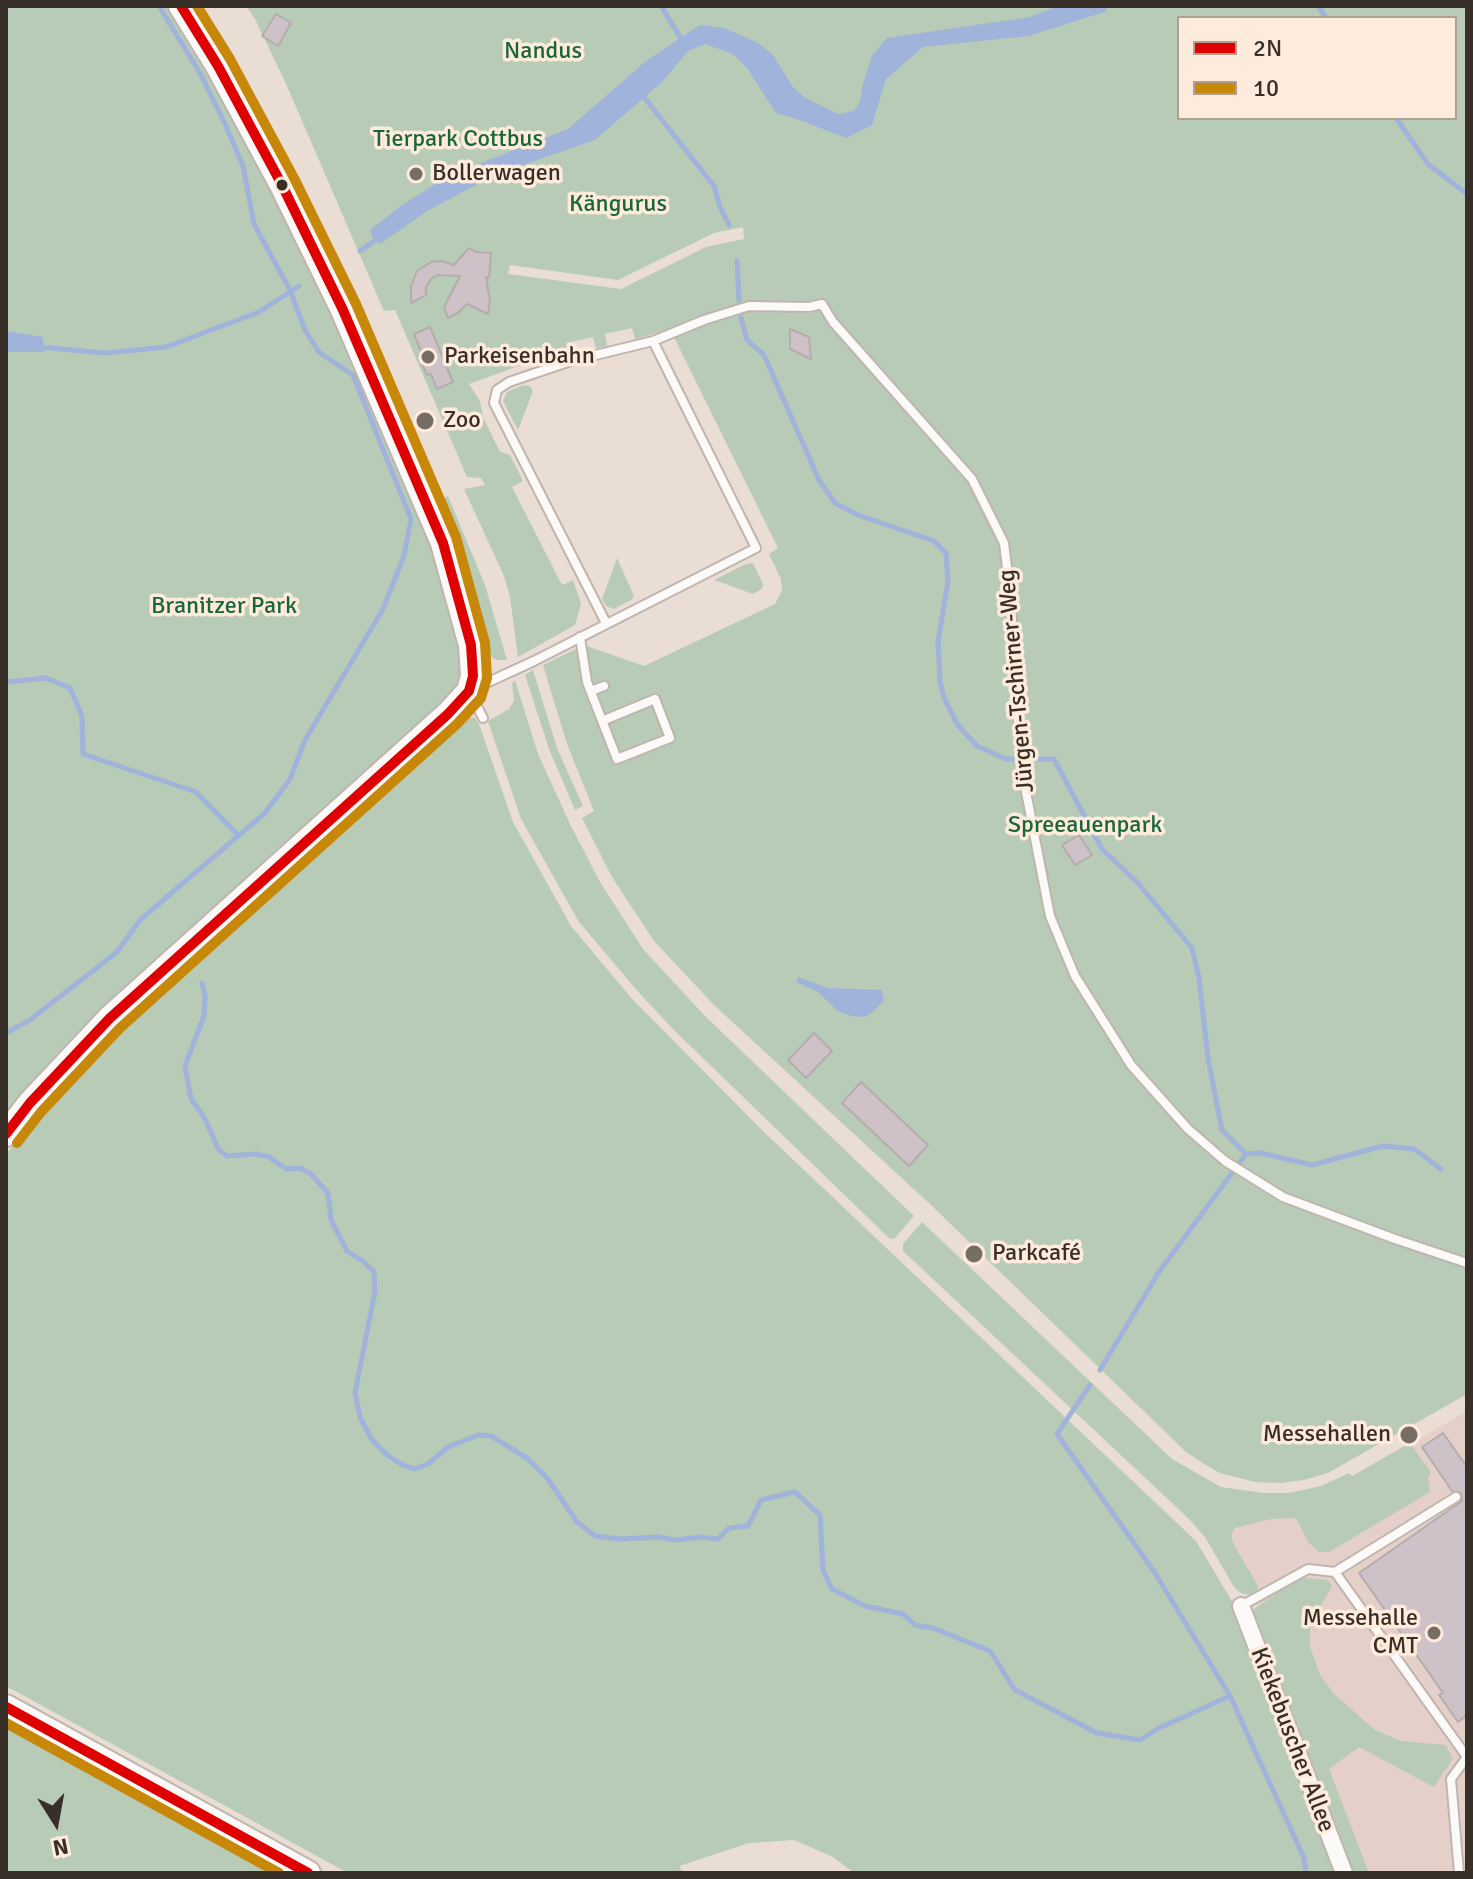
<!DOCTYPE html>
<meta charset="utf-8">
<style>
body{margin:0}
#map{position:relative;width:1473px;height:1879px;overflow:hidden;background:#eaded4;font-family:Signika,sans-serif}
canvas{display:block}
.frame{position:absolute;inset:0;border:8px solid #383028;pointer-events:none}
.legend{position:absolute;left:1177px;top:16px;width:280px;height:104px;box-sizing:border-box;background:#feebdc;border:2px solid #afa094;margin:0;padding:10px 14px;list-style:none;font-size:24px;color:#383028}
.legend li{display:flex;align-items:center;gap:16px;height:40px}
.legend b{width:40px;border:2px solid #afa094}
.north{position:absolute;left:16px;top:1783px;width:80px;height:80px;-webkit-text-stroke:6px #feebdc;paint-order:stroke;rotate:169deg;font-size:22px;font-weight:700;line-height:32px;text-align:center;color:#383028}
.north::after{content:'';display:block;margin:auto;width:28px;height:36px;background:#383028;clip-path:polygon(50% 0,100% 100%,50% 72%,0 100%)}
</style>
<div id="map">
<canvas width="1473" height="1879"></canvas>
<div class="frame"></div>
<ul class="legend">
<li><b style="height:10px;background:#df0101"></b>2N</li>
<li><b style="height:10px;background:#c7880a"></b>10</li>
</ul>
<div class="north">N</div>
</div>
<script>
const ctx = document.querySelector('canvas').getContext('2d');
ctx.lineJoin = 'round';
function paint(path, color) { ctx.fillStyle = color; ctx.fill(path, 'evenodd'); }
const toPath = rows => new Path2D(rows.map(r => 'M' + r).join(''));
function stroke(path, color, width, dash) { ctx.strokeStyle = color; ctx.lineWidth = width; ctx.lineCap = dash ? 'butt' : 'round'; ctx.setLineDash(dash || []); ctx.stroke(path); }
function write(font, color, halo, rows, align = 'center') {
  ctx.font = font + ' Signika,sans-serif'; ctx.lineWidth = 7; ctx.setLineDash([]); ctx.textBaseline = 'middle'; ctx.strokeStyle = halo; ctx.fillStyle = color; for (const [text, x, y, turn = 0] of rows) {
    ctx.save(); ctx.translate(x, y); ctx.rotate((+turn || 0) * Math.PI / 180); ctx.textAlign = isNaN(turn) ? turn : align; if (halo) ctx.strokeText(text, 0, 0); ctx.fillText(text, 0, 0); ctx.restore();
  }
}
paint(toPath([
 [1467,1411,1467,1873,1356,1873,1255,1617,1257,1604,1215,1543,1231,1492,1288,1497,1354,1477]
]), '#e4d0c9');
paint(toPath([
 [6,6,169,6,210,69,350,346,436,547,462,646,463,663,455,687,442,707,6,1120],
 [246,6,1467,6,1467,1394,1328,1473,1304,1480,1280,1483,1255,1482,1220,1473,1206,1465,1186,1452,931,1205,714,1005,654,941,612,877,582,818,594,811,567,744,543,665,584,645,644,666,775,604,782,591,781,579,769,554,778,548,670,329,635,339,632,328,605,334,607,346,596,348,593,337,566,343,568,355,560,351,469,384,480,401,483,417,500,452,510,455,523,481,512,487,562,585,573,580,581,603,575,625,518,657,510,597,504,576,464,489,485,485,481,478,467,477,395,310,384,311,287,86,255,19],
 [1179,18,1455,18,1455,118,1179,118],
 [743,227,744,239,706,247,621,289,508,274,510,265,618,280,714,233],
 [524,385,530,386,533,391,518,430,503,401,507,392],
 [448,496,485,585,507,660,497,660,489,655,483,642,453,555,455,542,441,499],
 [617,558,634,596,631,600,614,609,606,606,602,599],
 [753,563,763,584,762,589,753,594,714,580,746,564],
 [533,670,557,748,583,806,575,810,549,749,525,675],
 [515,680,538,754,570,824,600,882,643,949,705,1016,914,1216,895,1238,890,1239,676,1032,641,995,579,922,521,819,488,721,509,709,514,701,512,683],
 [468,717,475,718,479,724,513,822,571,926,633,1000,766,1134,1196,1541,1236,1608,1338,1873,854,1873,833,1857,794,1840,749,1843,679,1866,683,1873,348,1873,6,1686,6,1155,25,1128,119,1025],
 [922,1222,1172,1459,1221,1487,1264,1493,1289,1493,1321,1486,1349,1473,1352,1476,1410,1443,1431,1473,1428,1477,1430,1492,1329,1552,1319,1552,1308,1542,1296,1518,1271,1519,1235,1528,1231,1535,1234,1545,1258,1586,1257,1592,1250,1595,1241,1593,1234,1587,1205,1537,1188,1518,903,1251,903,1244],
 [1306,1578,1328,1580,1332,1586,1310,1625,1310,1647,1320,1675,1335,1695,1375,1730,1401,1741,1445,1745,1453,1758,1434,1787,1359,1747,1329,1769,1369,1873,1348,1873,1251,1611,1290,1584],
 [6,1721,166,1800,287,1873,6,1873]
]), '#b8cbb6');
paint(toPath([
 [1058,6,1109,6,1104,12,1029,36,923,47,886,79,872,125,846,138,797,119,776,113,747,68,733,54,705,44,688,51,662,82,595,140,497,174,427,211,380,244,374,241,370,230,402,205,450,175,568,129,646,61,700,25,724,28,758,43,773,55,793,87,804,97,838,114,854,111,860,102,863,84,872,56,887,38,1030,17],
 [6,331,43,337,44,352,6,352],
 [798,977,828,988,882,990,884,1000,873,1012,864,1017,852,1016,839,1012,818,992,796,982]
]), '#a0b3da');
stroke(toPath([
 [661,6,680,37],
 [1318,6,1326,18],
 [644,97,714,186,720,207,729,225],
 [1396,118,1428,164,1467,194],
 [360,251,374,241],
 [737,261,739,300],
 [741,318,747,340,764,355,819,480,835,503,858,515,934,541,946,553,948,582,938,642,940,681,944,698,957,724,977,746,1006,759,1054,759,1102,849,1138,883,1192,948,1199,978,1208,1058,1222,1130,1246,1154],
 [39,347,106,353,166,347,259,312,299,286],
 [6,682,46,678,70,688,82,716,83,754,196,792,238,835],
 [202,983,205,996,204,1016,185,1066,191,1099,204,1117,219,1150,227,1156,256,1154,269,1157,286,1169,300,1168,311,1174,328,1193,331,1220,347,1251,364,1262,374,1272,375,1291,355,1393,360,1417,372,1440,387,1455,401,1464,414,1469,428,1464,448,1447,463,1441,479,1435,491,1436,527,1458,548,1479,577,1522,595,1536,620,1539,658,1537,676,1540,700,1537,718,1539,729,1528,748,1526,761,1500,795,1492,820,1515,823,1570,832,1589,865,1606,903,1614,915,1625,933,1628,990,1651,1015,1690,1097,1733,1140,1740,1159,1728,1230,1696,1155,1573,1057,1434,1090,1385],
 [6,1033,30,1020,117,952,140,920,265,813,290,779,305,740,383,609,404,556,411,519,353,375,319,352,305,330,290,290,254,224,243,166,225,124,201,75,159,6],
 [1100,1370,1159,1272,1246,1154,1261,1153,1312,1165,1383,1146,1414,1149,1441,1169],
 [1230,1696,1304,1858,1306,1873]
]), '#a0b3da', 5);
const building = toPath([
 [276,14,291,23,278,46,262,36,276,14],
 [469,248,476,252,491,253,489,278,486,277,490,301,488,314,467,304,459,312,448,318,444,307,460,276,437,275,432,278,426,287,426,295,411,303,411,286,417,271,431,262,442,261,454,265,469,248],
 [430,327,453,382,437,389,431,374,427,375,422,363,425,361,414,334,430,327],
 [790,329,809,337,811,359,790,349,790,329],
 [1079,835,1092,855,1075,865,1062,845,1079,835],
 [814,1033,832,1051,806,1078,788,1060,814,1033],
 [861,1082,928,1145,909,1166,842,1103,861,1082],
 [1443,1433,1467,1467,1467,1715,1458,1722,1439,1695,1443,1693,1359,1573,1462,1501,1461,1493,1452,1491,1422,1447,1443,1433]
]);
paint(building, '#cec1c8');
stroke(building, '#b5adac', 2);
const lane = toPath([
 [653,341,704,320,749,306,809,307,822,304,833,322,972,479,1004,543,1010,592,1021,766,1050,916,1075,976,1131,1065,1188,1129,1225,1161,1283,1197,1395,1239,1467,1263],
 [580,637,587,682,617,759,670,738,655,699,602,721],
 [591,691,604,686],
 [483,718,469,691,534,661,756,548,653,341,571,361,509,382,497,390,494,403,606,623],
 [1456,1497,1335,1572,1467,1757],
 [1241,1606,1308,1569,1335,1572],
 [1459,1873,1451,1779,1467,1757]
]);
const street = toPath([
 [1241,1606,1344,1873]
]);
const secondary = toPath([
 [6,1134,30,1103,110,1018,448,714,469,691,473,676,471,645,443,543,343,310,282,185,218,66,181,6],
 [6,1707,308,1873]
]);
stroke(lane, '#bfb5ae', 12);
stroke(street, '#bfb5ae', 20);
stroke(secondary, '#bfb5ae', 28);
stroke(lane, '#fcfaf9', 8);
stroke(street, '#fcfaf9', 16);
stroke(secondary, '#fcfaf9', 24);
stroke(toPath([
 [6,1134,30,1103,110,1018,448,714,469,691,473,676,471,645,443,543,343,310,282,185,218,66,181,6],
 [6,1707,308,1873]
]), '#df0101', 10);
stroke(toPath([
 [17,1143,41,1112,120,1028,457,724,481,698,487,678,485,643,456,537,356,304,294,178,230,59,197,6],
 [6,1723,279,1873]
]), '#c7880a', 10);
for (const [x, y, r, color] of [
 [416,174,8,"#766d64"],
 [282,185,7,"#383028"],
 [428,357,8,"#766d64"],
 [425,421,10,"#766d64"],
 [974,1254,10,"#766d64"],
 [1409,1435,10,"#766d64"],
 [1434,1633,8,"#766d64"]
]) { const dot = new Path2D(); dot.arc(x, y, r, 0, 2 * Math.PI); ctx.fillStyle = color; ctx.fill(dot); stroke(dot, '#feebdc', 3); }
write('24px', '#1a663b', '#feebdc', [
 ["Nandus",543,52],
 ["Tierpark Cottbus",458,140],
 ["Kängurus",618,205],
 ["Branitzer Park",224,607],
 ["Spreeauenpark",1085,826]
]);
write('24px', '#383028', '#feebdc', [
 ["Bollerwagen",432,174],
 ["Parkeisenbahn",444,357],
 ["Zoo",443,421],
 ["Parkcafé",992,1254],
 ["Messehallen",1391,1435,"right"],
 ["Messehalle",1418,1619,"right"],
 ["CMT",1418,1647,"right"]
], 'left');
write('24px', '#383028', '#feebdc', [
 ["Jürgen-Tschirner-Weg",1017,681,-95],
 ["Kiekebuscher Allee",1292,1740,69]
]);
</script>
